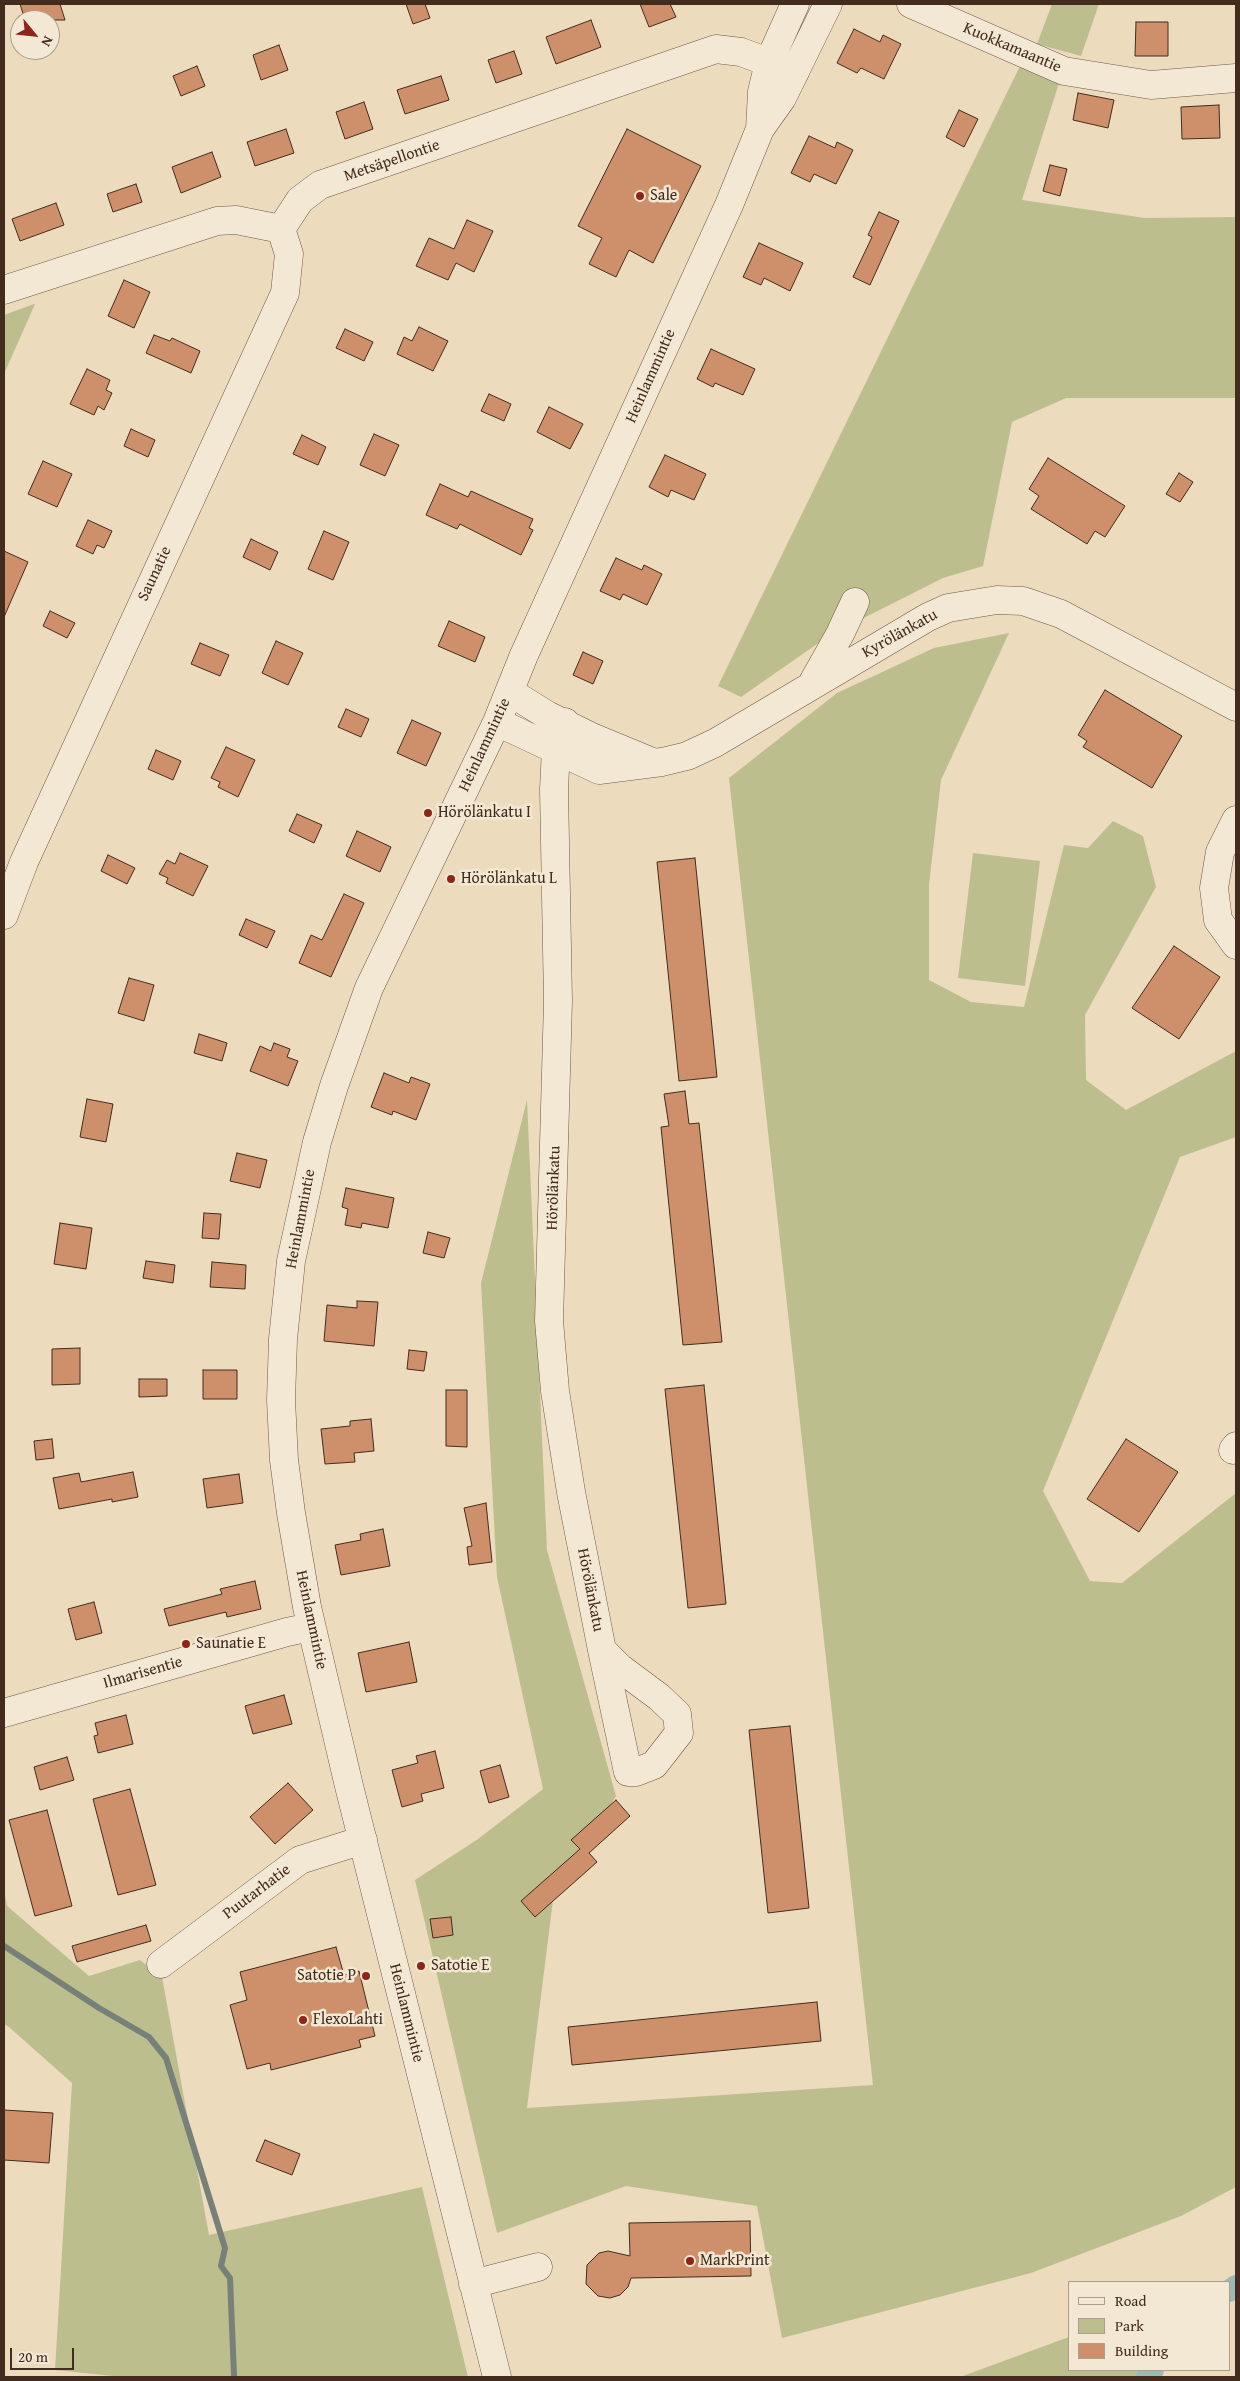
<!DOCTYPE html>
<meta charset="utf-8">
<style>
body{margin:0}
#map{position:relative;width:1240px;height:2381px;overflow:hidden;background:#eddbbd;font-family:"Gentium Book Plus",serif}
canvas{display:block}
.frame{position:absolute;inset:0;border:5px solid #432c1e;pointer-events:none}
.legend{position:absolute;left:1068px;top:2281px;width:162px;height:90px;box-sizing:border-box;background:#f3e8d4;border:1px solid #ad9d8b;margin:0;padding:6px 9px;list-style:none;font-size:15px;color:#432c1e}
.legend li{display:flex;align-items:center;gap:10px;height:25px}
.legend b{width:25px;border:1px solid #ad9d8b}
.north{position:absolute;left:10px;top:10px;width:50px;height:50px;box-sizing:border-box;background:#f3e8d4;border:1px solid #ad9d8b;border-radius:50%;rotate:118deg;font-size:14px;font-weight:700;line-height:20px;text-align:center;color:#432c1e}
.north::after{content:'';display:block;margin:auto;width:18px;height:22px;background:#8f2418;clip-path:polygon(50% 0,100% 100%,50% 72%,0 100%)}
.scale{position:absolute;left:10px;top:2348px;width:64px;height:22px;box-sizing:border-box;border:2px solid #432c1e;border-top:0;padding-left:6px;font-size:15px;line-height:18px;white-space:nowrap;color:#432c1e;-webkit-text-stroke:4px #f3e8d4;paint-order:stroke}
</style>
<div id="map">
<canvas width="1240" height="2381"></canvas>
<div class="frame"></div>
<ul class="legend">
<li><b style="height:6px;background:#f3e8d4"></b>Road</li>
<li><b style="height:14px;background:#bdbe8e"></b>Park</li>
<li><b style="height:14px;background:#ce8f6b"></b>Building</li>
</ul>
<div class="north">N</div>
<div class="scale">20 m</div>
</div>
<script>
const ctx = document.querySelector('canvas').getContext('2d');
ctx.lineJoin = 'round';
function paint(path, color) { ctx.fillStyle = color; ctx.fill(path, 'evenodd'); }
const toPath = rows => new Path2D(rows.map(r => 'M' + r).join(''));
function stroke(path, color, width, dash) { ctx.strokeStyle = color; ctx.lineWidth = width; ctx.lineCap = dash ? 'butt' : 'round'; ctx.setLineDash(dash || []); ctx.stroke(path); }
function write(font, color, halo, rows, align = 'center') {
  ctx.font = font + ' "Gentium Book Plus",serif'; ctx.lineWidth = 5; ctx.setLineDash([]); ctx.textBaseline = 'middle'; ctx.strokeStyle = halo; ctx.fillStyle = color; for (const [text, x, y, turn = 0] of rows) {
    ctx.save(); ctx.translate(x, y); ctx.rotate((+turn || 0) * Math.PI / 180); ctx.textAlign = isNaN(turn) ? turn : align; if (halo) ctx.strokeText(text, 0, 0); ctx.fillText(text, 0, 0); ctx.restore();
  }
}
paint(toPath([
 [1052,4,1099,4,1081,56,1037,44],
 [1020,66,1059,83,1022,200,1145,218,1236,217,1236,398,1066,398,1012,422,983,566,943,578,830,635,741,697,718,686],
 [34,304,35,304,4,374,4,315],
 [1009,633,941,780,929,885,929,980,971,1002,1024,1007,1064,845,1088,848,1113,821,1143,836,1156,887,1085,1015,1086,1080,1126,1110,1236,1051,1236,1137,1180,1157,1043,1491,1090,1581,1122,1583,1236,1493,1236,2187,1181,2216,1031,2273,782,2338,757,2206,626,2186,497,2233,415,1880,478,1839,543,1789,497,1577,481,1283,527,1100,547,1550,616,1796,553,1900,527,2108,873,2085,729,778,837,693,934,648],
 [973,853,1040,861,1025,986,958,978],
 [4,1889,7,1906,89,1976,140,1960,162,1977,209,2235,422,2187,468,2377,122,2377,55,2370,72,2083,9,2027,4,2024],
 [1069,2337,1069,2370,1143,2370,1138,2377,960,2377]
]), '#bdbe8e');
stroke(toPath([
 [4,1946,99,2008,149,2037,166,2058,225,2248,221,2266,230,2278,234,2375]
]), '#778179', 6);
stroke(toPath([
 [1229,2291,1236,2286],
 [1147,2377,1153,2370]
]), '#9abab6', 22);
const building = toPath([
 [20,4,60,4,65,20,25,20,20,4],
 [406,4,425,4,430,18,413,24,406,4],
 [640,4,670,4,676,17,649,27,640,4],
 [591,20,601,47,556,64,546,37,591,20],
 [1136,22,1168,22,1168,56,1135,56,1136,22],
 [854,29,880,42,883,35,901,44,884,79,861,68,857,73,837,63,854,29],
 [279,45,288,70,261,80,253,55,279,45],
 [514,51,522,74,496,83,488,60,514,51],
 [197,66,205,86,181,96,173,76,197,66],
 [441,76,449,100,405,114,397,90,441,76],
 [1078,93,1114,100,1108,128,1073,120,1078,93],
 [364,102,373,129,345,139,336,112,364,102],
 [1219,105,1220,138,1182,139,1181,107,1219,105],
 [959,110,978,119,964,147,946,137,959,110],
 [286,129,294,153,255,166,247,142,286,129],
 [627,129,701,166,653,263,629,250,616,277,589,264,602,238,578,226,627,129],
 [809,136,835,148,837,142,853,150,836,184,814,174,810,182,791,173,809,136],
 [212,152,221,177,181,193,172,167,212,152],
 [1050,165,1067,169,1060,196,1043,191,1050,165],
 [136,184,142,202,113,212,107,194,136,184],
 [56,203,64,225,20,241,12,219,56,203],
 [879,212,899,221,870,285,853,277,872,237,868,235,879,212],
 [467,220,493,231,474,272,456,263,448,280,416,266,429,238,454,249,467,220],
 [759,243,803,263,790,291,764,278,761,285,743,277,759,243],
 [124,280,150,292,134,328,108,316,124,280],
 [419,327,448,341,433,371,397,354,404,337,412,341,419,327],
 [345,329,373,342,364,361,336,348,345,329],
 [154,335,170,341,172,338,200,351,191,373,146,353,154,335],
 [711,349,755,369,743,395,715,383,713,387,697,379,711,349],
 [87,369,110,380,106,390,112,393,104,410,98,406,94,415,70,404,87,369],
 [489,394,511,404,504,421,481,411,489,394],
 [549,407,583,424,570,449,537,432,549,407],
 [131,429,155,440,148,457,124,446,131,429],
 [374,434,399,445,385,476,360,465,374,434],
 [302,435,326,447,318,465,293,454,302,435],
 [665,455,706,474,694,500,671,490,668,497,649,487,665,455],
 [1048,458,1125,506,1105,537,1095,531,1087,544,1031,509,1039,496,1029,489,1048,458],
 [43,461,72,474,57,507,28,494,43,461],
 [1179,473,1193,482,1180,502,1166,494,1179,473],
 [440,484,468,497,471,491,533,519,529,528,533,530,521,555,460,524,457,529,426,515,440,484],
 [88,520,112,531,104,548,97,545,93,554,76,546,88,520],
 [324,531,349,542,333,580,308,569,324,531],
 [251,539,278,552,270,570,243,557,251,539],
 [4,551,28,562,4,617,4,551],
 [616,558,642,570,644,565,662,574,647,605,623,594,620,600,600,591,616,558],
 [50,611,75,623,67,638,43,626,50,611],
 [449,621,485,637,475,662,438,646,449,621],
 [276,641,303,653,288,685,262,673,276,641],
 [200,643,229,655,220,676,191,664,200,643],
 [583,652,603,661,593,684,573,675,583,652],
 [1105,690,1182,736,1152,788,1083,747,1087,741,1078,735,1105,690],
 [346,709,369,719,361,737,338,727,346,709],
 [412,720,441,733,426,766,397,753,412,720],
 [226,747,255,760,238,797,218,787,220,782,211,778,226,747],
 [156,750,181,761,173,780,148,769,156,750],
 [297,814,322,825,314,843,289,831,297,814],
 [357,831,391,847,380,872,346,856,357,831],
 [180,853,208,866,193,896,166,883,168,878,159,874,167,860,175,864,180,853],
 [108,855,135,868,127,884,101,871,108,855],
 [695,858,717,1077,679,1081,657,862,695,858],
 [344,894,364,903,331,977,299,963,311,935,322,940,344,894],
 [246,919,275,931,267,948,239,935,246,919],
 [1174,946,1220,977,1179,1039,1132,1008,1174,946],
 [129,978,154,985,144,1021,118,1013,129,978],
 [199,1034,227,1043,222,1061,194,1053,199,1034],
 [274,1043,290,1049,287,1057,298,1061,288,1086,250,1071,260,1046,271,1051,274,1043],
 [384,1073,409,1083,411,1077,430,1084,416,1120,393,1111,392,1115,371,1107,384,1073],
 [685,1091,689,1124,699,1123,722,1342,683,1345,661,1127,669,1126,664,1094,685,1091],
 [87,1099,113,1104,106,1142,80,1137,87,1099],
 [237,1153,267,1160,260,1188,230,1181,237,1153],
 [346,1188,394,1198,388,1228,362,1223,361,1228,345,1225,348,1209,342,1207,346,1188],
 [204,1213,221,1214,219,1239,202,1238,204,1213],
 [60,1223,92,1228,86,1269,54,1264,60,1223],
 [428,1232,450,1238,444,1258,423,1253,428,1232],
 [146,1261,175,1265,173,1283,143,1278,146,1261],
 [212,1262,246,1265,245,1289,210,1287,212,1262],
 [357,1301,378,1302,374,1346,324,1341,327,1305,357,1308,357,1301],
 [80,1348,80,1384,52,1385,52,1349,80,1348],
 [409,1350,427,1352,424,1371,407,1369,409,1350],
 [203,1370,237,1370,237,1399,203,1399,203,1370],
 [139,1379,167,1379,167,1396,139,1397,139,1379],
 [704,1385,726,1604,688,1608,665,1389,704,1385],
 [446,1390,467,1390,467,1447,446,1446,446,1390],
 [371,1419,374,1451,354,1453,355,1462,325,1464,321,1429,350,1426,350,1421,371,1419],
 [52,1439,54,1458,36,1460,34,1441,52,1439],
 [1126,1439,1178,1472,1139,1532,1087,1499,1126,1439],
 [133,1472,138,1497,112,1502,112,1499,59,1509,53,1478,79,1473,81,1482,133,1472],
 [239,1474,243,1503,207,1508,203,1479,239,1474],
 [486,1503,492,1562,469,1565,467,1547,472,1546,464,1508,486,1503],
 [383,1529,390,1566,341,1575,335,1545,361,1540,360,1534,383,1529],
 [255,1581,261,1609,227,1617,226,1612,169,1626,164,1609,222,1594,220,1589,255,1581],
 [94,1602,102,1633,76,1640,68,1609,94,1602],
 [409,1642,417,1682,366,1692,358,1653,409,1642],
 [284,1695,292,1724,253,1734,245,1706,284,1695],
 [126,1715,133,1744,98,1753,94,1736,98,1735,95,1723,126,1715],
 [790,1726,809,1908,768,1913,749,1730,790,1726],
 [435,1751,444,1788,421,1794,423,1801,402,1807,392,1770,418,1763,416,1756,435,1751],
 [67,1757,74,1780,40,1790,34,1767,67,1757],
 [500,1765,509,1797,489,1803,480,1771,500,1765],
 [288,1783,313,1810,275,1844,250,1817,288,1783],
 [130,1789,156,1885,118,1895,93,1799,130,1789],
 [616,1800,630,1816,589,1853,597,1862,535,1917,521,1901,580,1849,571,1840,616,1800],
 [47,1810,72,1906,35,1916,9,1820,47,1810],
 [451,1917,453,1935,433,1938,430,1919,451,1917],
 [146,1925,151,1941,77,1962,72,1946,146,1925],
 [336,1947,344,1975,359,1971,375,2036,359,2040,361,2047,271,2070,270,2063,247,2069,230,2005,247,2000,240,1972,336,1947],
 [817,2002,821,2041,572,2065,568,2027,817,2002],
 [4,2110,53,2113,49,2163,4,2160,4,2110],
 [265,2140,300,2154,292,2175,256,2161,265,2140],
 [750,2221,751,2276,631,2278,628,2287,620,2295,610,2298,598,2296,586,2284,587,2265,599,2253,608,2251,630,2256,629,2223,750,2221]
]);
paint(building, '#ce8f6b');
stroke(building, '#432c1e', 1);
const minor = toPath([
 [911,4,1064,71,1151,85,1236,78],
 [760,129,762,92,769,62,795,4],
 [4,290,217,221,236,220,281,229,300,200,320,185,716,49,741,52,795,72],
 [813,682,840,634,855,602],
 [510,692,547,715,594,738,652,762],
 [497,722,599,770,662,762,687,756,715,743,928,617,948,608,997,600,1023,601,1061,614,1236,707],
 [565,722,556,749,554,789,558,1001,549,1321,555,1391,571,1492,602,1650,628,1772,636,1772,654,1765,679,1733,677,1714,659,1697,620,1668,602,1650],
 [1236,820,1220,852,1214,888,1218,920,1236,945],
 [4,915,24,862,285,293,289,254,281,229],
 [1233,1450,1236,1446],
 [4,1713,287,1632,311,1627],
 [161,1964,300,1860,363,1840],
 [473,2284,538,2267],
 [497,2377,349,1786,307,1607,291,1513,284,1460,281,1400,283,1339,291,1261,317,1142,334,1086,369,988,497,722,524,655,729,205,760,129,782,98,828,4]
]);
stroke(minor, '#6e5846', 29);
stroke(minor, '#f3e8d4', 28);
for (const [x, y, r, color] of [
 [640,196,5,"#8f2418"],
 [428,813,5,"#8f2418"],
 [451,879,5,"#8f2418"],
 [186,1644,5,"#8f2418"],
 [421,1966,5,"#8f2418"],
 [366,1976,5,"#8f2418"],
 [303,2020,5,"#8f2418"],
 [690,2261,5,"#8f2418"]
]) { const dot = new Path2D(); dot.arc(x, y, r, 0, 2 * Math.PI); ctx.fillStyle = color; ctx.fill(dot); stroke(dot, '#f3e8d4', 2); }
write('16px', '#432c1e', '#f3e8d4', [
 ["Kuokkamaantie",1012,48,23],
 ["Metsäpellontie",392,161,-19],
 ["Heinlammintie",651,376,-66],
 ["Saunatie",155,574,-65],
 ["Kyrölänkatu",900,634,-29],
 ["Heinlammintie",485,745,-65],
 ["Hörölänkatu",554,1188,-88],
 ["Heinlammintie",301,1219,-79],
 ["Hörölänkatu",590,1590,79],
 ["Heinlammintie",311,1620,78],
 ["Ilmarisentie",143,1673,-16],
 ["Puutarhatie",257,1892,-37],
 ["Heinlammintie",406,2013,76]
]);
write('16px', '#432c1e', '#f3e8d4', [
 ["Sale",650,196],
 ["Hörölänkatu I",438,813],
 ["Hörölänkatu L",461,879],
 ["Saunatie E",196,1644],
 ["Satotie E",431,1966],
 ["Satotie P",356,1976,"right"],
 ["FlexoLahti",313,2020],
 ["MarkPrint",700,2261]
], 'left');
</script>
